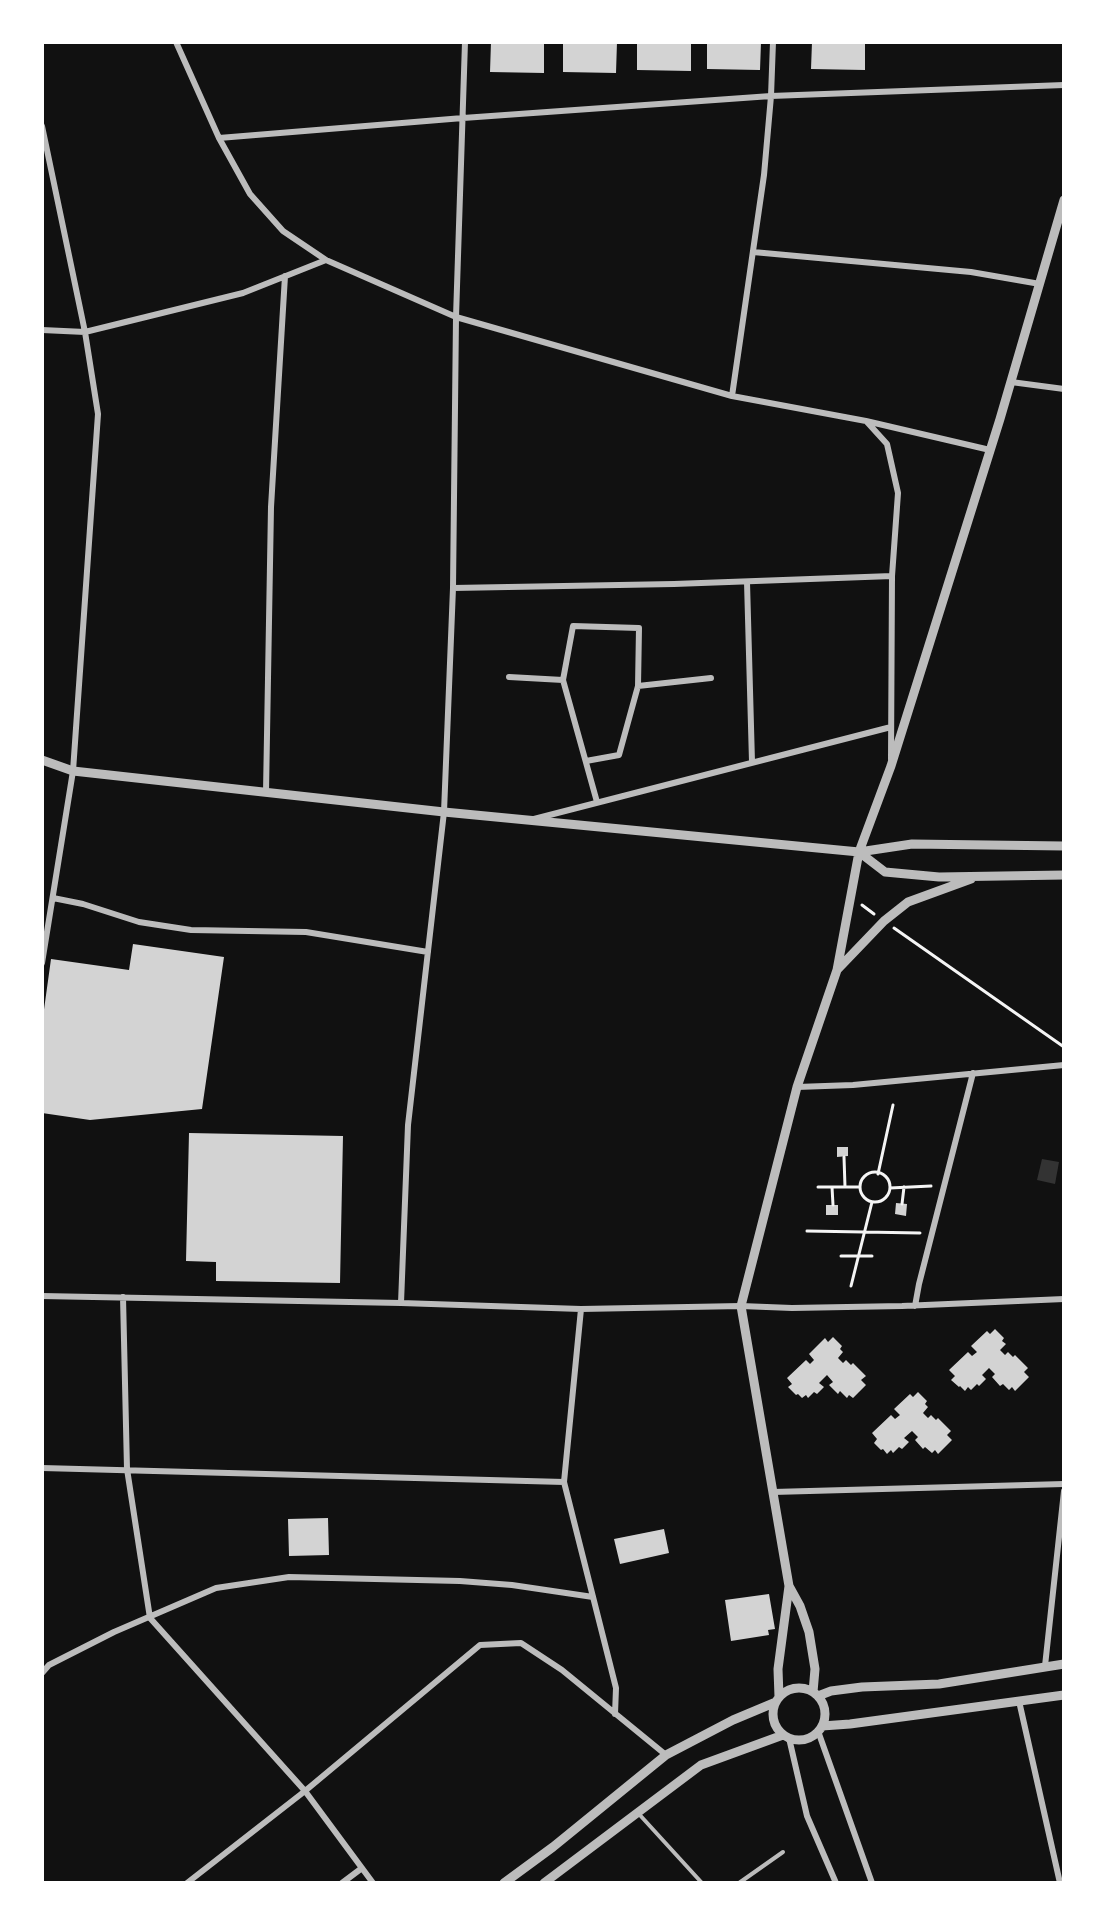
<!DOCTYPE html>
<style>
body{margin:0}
#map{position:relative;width:1106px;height:1925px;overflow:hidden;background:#111;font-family:Montserrat,sans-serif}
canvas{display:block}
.frame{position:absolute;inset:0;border:44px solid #fff;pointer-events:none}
</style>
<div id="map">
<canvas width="1106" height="1925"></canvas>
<div class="frame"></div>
</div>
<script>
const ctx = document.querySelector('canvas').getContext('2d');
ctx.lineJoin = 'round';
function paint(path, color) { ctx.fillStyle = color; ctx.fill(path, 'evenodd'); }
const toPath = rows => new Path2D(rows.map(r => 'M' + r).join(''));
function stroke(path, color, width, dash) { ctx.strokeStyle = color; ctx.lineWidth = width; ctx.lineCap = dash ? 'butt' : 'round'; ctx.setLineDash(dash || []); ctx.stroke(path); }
paint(toPath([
 [1042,1159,1059,1162,1055,1184,1037,1180]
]), '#333');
paint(toPath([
 [491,42,544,42,544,73,490,72],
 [563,42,617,42,616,73,563,72],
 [637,42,691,42,691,71,637,70],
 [707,42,761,42,760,70,707,69],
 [812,42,865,42,865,70,811,69],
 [133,944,224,957,202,1109,90,1120,42,1113,42,1024,51,959,129,970],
 [189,1133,343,1136,340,1283,216,1281,216,1262,186,1261],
 [837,1147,848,1147,848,1156,837,1157],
 [896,1203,907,1204,906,1216,895,1214],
 [826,1205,838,1205,838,1215,826,1215],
 [995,1329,1004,1338,1002,1341,1006,1344,1000,1350,1005,1355,1008,1352,1013,1357,1015,1355,1028,1368,1024,1372,1029,1377,1015,1391,1012,1387,1009,1390,1003,1384,1000,1386,992,1377,995,1374,989,1368,982,1375,986,1379,979,1386,977,1384,971,1390,968,1387,965,1391,960,1386,959,1387,951,1380,955,1376,949,1370,968,1352,972,1356,977,1352,971,1346,987,1331,990,1334],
 [833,1337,842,1346,840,1349,843,1352,838,1358,843,1363,846,1360,851,1365,853,1363,866,1376,861,1380,866,1385,853,1398,849,1395,847,1398,840,1391,838,1394,829,1385,833,1382,827,1375,819,1383,824,1387,817,1394,814,1392,808,1398,806,1395,802,1398,798,1394,796,1395,788,1387,792,1384,787,1378,806,1360,810,1364,814,1360,809,1354,825,1338,828,1342],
 [918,1392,927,1401,925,1404,928,1407,923,1413,928,1418,931,1415,936,1420,938,1418,951,1431,947,1435,952,1440,938,1454,935,1450,932,1453,925,1447,923,1449,915,1440,918,1437,912,1431,904,1438,909,1442,902,1449,899,1447,893,1453,891,1450,887,1454,883,1449,881,1450,874,1443,877,1439,872,1433,891,1415,895,1419,900,1415,894,1409,910,1394,913,1397],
 [328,1518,329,1555,289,1556,288,1519],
 [664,1529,669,1553,620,1564,614,1539],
 [769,1594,775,1629,768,1630,769,1635,731,1641,725,1600]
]), '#d3d3d3');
stroke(toPath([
 [862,905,874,914],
 [894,928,1064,1047],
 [844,1157,845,1187],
 '860 1187a15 15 0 1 1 30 0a15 15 0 1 1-30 0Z',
 [878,1174,893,1105],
 [818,1187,860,1187],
 [832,1187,833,1205],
 [890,1188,931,1186],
 [902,1204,904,1187],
 [807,1231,920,1233],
 [841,1256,872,1256],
 [851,1286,872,1202]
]), '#f5f5f5', 3);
stroke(toPath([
 [638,1813,702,1883],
 [739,1883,783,1852]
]), '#bcbcbc', 4);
stroke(toPath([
 [176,42,219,138,250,194,283,231,326,260,456,317,732,396,866,421,990,450],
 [42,126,85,332,98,414,73,771,42,963],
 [219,138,463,118,771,96,1064,85],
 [753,252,971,272,1040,284],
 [42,330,85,332,243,293,326,260],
 [1011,382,1064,389],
 [732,396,764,175,771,96,773,42],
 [867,422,887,444,898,493,892,576,891,759],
 [747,582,752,762],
 [453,588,674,584,892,576],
 [509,677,563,680],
 [638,686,711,678],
 [586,761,619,755,638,686,639,628,573,626,563,680,597,802],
 [266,792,271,507,285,276],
 [534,819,891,727],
 [53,898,83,904,139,922,191,930,306,932,428,952],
 [797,1087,853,1085,1064,1065],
 [42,1296,401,1303,581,1309,741,1306,792,1308,902,1306,1064,1299],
 [123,1297,127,1469,150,1618,305,1791,373,1883],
 [401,1303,408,1125,444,812,453,588,456,317,465,42],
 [915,1306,919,1284,973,1073],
 [581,1309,564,1482,616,1688,615,1714],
 [42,1468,564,1482],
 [773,1492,1064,1484],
 [1045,1666,1064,1491],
 [42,1673,49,1665,114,1632,216,1588,289,1577,460,1581,512,1585,593,1597],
 [1019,1701,1060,1883],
 [818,1731,872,1883],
 [789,1738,807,1816,836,1883],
 [187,1883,305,1791,480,1645,521,1643,562,1670,666,1755],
 [342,1883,362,1868]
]), '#bcbcbc', 6);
stroke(toPath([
 [42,760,73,771,444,812,859,852,912,844,1064,846],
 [859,852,885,872,939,877,1064,875],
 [837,970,884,921,908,902,971,879],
 '773 1714a26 26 0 1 1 52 0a26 26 0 1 1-52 0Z',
 [813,1692,815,1669,809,1632,800,1606,789,1586,741,1306,797,1087,837,970,859,852,891,766,1000,419,1064,200],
 [818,1696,831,1691,862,1687,939,1684,1064,1664],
 [779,1697,778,1669,789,1586],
 [822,1726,850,1724,1064,1695],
 [504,1883,553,1847,666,1755,733,1720,776,1702],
 [544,1883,701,1765,783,1735]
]), '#bcbcbc', 9);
</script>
